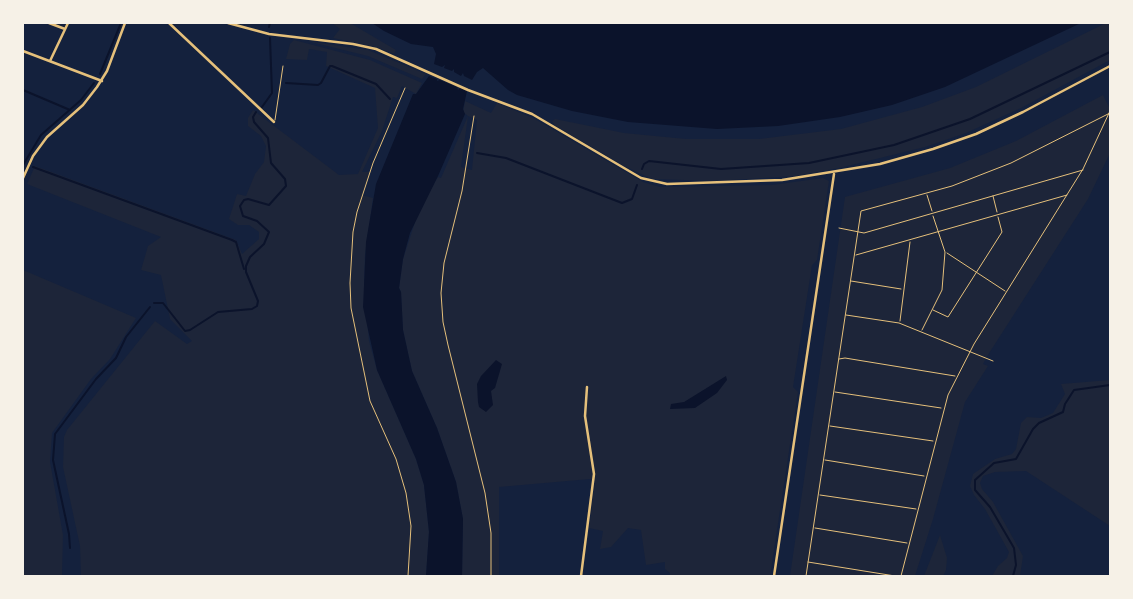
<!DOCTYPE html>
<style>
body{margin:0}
#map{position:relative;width:1133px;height:599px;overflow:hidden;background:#14213d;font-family:Poppins,sans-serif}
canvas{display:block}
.frame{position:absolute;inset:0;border:24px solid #f6f1e7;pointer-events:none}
</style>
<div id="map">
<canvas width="1133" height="599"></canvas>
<div class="frame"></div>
</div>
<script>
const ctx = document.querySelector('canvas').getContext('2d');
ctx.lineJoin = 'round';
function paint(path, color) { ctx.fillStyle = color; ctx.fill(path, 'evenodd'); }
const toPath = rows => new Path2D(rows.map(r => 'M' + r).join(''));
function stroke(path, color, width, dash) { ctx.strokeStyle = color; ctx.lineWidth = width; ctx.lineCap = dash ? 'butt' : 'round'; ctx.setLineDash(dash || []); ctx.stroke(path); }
paint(toPath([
 [332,23,350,23,396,50,394,54,376,47,333,38,340,29],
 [1106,23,1110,23,1110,60,1021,108,966,133,925,147,839,168,795,176,715,181,652,179,624,166,554,125,552,121,555,119,624,133,686,139,759,139,841,129,922,107,976,87],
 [294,40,370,60,422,83,416,94,402,86,397,98,393,97,382,131,362,172,370,172,362,195,373,198,365,255,364,285,369,341,377,370,416,459,424,485,429,532,426,576,81,576,80,546,63,467,64,437,67,430,155,321,187,344,192,341,170,319,161,275,141,270,148,246,161,237,27,184,35,166,236,240,242,254,259,239,259,232,249,225,238,225,229,219,237,194,246,196,255,174,264,162,266,146,261,136,248,126,248,118,253,110,339,175,358,174,378,128,375,88,326,66,327,52,309,49,307,60,286,59,290,44],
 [307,41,368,50,426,74,422,79,368,56],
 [1103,95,1110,109,1110,153,1088,199,986,358,983,364,988,366,965,402,933,519,915,576,790,576,845,197,950,168,1016,141],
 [465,101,491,113,497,103,535,119,643,182,660,187,772,185,823,178,829,181,817,260,812,265,793,387,798,392,770,576,670,576,670,573,665,569,665,562,646,565,641,530,628,528,611,547,600,549,603,531,589,528,595,481,590,479,499,487,499,576,462,576,463,519,456,482,437,428,412,371,403,330,401,292,399,288,403,259,416,219,429,192,438,177,441,178,468,116,463,112],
 [468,116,477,120,472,170,461,167],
 [23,270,136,318,110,359,91,379,52,433,50,462,63,535,62,576,23,576],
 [1110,380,1110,526,1026,471,995,472,983,476,980,483,982,489,993,502,1023,556,1020,576,992,576,998,566,1007,558,1009,552,985,509,974,495,970,486,973,474,995,459,1012,454,1016,449,1021,423,1027,417,1041,418,1053,413,1065,394,1061,384],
 [940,535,947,558,946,570,943,576,924,576]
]), '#1d2539');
paint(toPath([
 [372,23,1081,23,945,87,892,105,840,117,778,126,717,129,628,122,572,111,517,95,508,90,483,68,477,72,472,80,464,76,463,73,461,76,454,72,454,69,452,71,444,68,445,65,442,67,434,64,436,54,433,47,411,44,384,31],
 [429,76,437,79,437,81,440,80,457,87,458,90,460,88,467,91,463,109,465,114,438,176,410,233,403,259,399,288,401,292,403,330,412,371,437,428,456,482,463,519,462,576,426,576,429,532,424,485,416,459,377,370,363,307,366,242,376,184,413,94,416,94],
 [496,360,502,364,495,388,491,391,493,405,486,412,479,407,478,402,477,384,481,376],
 [726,376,727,380,717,393,695,408,670,409,671,404,684,402]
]), '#0b132b');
stroke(toPath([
 [269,27,270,23],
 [100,74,121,23],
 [286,83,318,85,321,83,330,66,332,66,376,84,390,99],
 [23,90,70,110],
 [262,107,272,93,270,38],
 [477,153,506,158,622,203,632,199,637,185],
 [23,165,41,135,81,100,94,83],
 [33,167,232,240,236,242,244,269],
 [642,169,644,164,649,161,721,169,809,163,894,145,970,119,1110,52],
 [154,303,163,303,185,331,190,330,218,312,252,309,257,306,258,301,246,272,246,266,250,257,264,244,269,232,257,221,243,216,240,206,244,200,248,199,269,205,286,186,285,179,271,163,268,138,254,122,253,117,256,112],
 [70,548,69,534,53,460,55,434,96,379,116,358,126,337,150,307],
 [1013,576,1016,565,1014,548,990,507,975,490,975,480,994,463,1016,459,1033,429,1039,423,1063,412,1065,404,1074,390,1110,385]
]), '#0b132b', 2);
stroke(toPath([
 [405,88,373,163,357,212,353,232,350,283,351,308,370,401,396,459,406,493,411,526,408,576],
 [474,116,462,191,444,263,441,293,443,322,448,345,485,493,491,533,491,576],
 [927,195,932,211],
 [993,196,997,212],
 [839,228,864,233,1083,170],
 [947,253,1005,291],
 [856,255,1067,195],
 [851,281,901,289],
 [933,310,948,317,1002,232,998,217],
 [846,315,899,323,993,361],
 [900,321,910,242],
 [922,330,942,290,945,252,933,216],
 [839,359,845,358,955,376],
 [835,392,941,408],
 [830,426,933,441],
 [825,460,924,476],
 [820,495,916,509],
 [815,528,907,543],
 [808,562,895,576],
 [806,576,861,211,952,186,1011,163,1110,113],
 [901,576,948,395,974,344,1083,169,1110,111]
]), '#e5c07b', 1);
stroke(toPath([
 [275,120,283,66]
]), '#e5c07b', 1);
stroke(toPath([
 [49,23,65,29],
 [169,23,274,122],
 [228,23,269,34,353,44,376,49,468,90,532,114,641,178,667,184,782,180,880,164,933,149,976,134,1023,112,1110,66],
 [23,51,102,81],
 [50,61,68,23],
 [581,576,594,474,585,416,587,387],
 [774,576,834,174]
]), '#e5c07b', 2.5);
stroke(toPath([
 [23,178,33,156,47,137,83,105,97,87,107,71,125,23]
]), '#e5c07b', 2.5);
</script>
